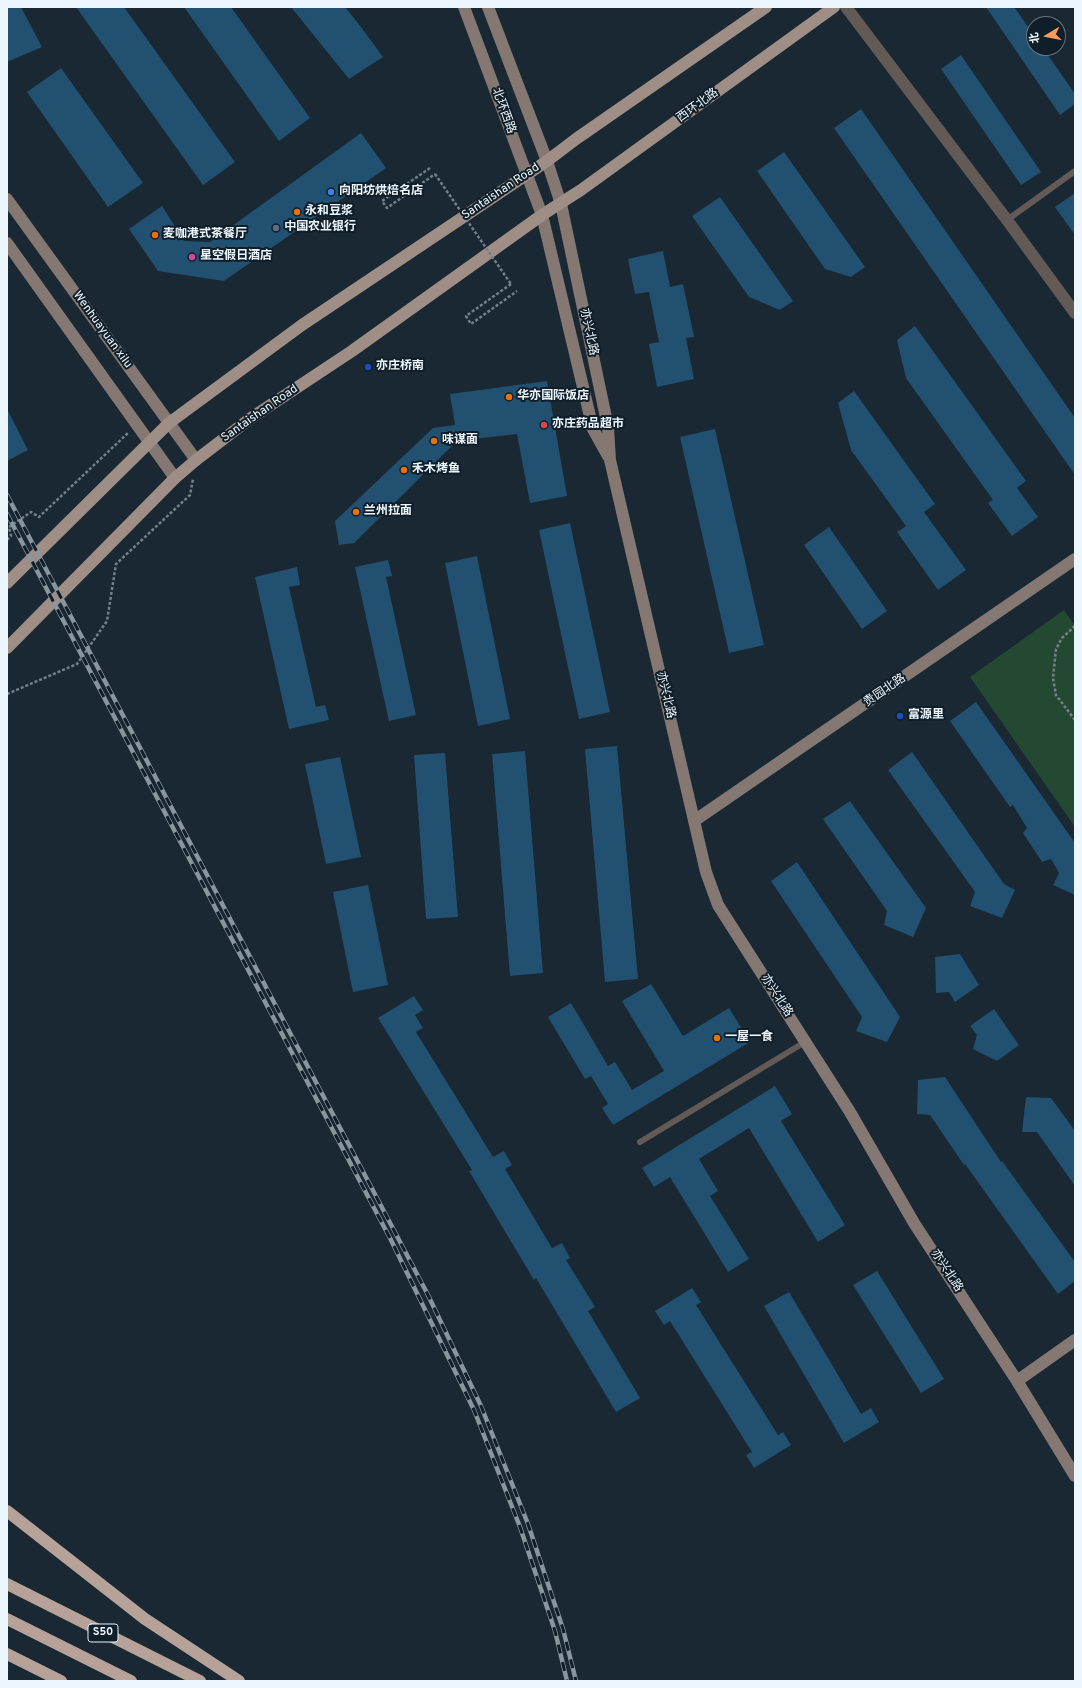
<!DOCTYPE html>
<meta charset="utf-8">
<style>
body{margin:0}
#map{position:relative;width:1082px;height:1688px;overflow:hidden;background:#192833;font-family:Overpass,"Noto Sans SC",sans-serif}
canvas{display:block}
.frame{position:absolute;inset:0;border:8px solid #ecf6fd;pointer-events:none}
.north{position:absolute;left:1026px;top:16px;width:40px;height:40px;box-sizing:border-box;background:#101e29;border:1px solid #68747e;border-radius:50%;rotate:260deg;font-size:11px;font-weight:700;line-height:16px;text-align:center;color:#ecf6fd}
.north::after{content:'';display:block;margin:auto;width:14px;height:18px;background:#ff9b5a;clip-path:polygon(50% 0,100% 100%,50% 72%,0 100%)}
</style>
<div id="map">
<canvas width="1082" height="1688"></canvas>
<div class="frame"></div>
<div class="north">北</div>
</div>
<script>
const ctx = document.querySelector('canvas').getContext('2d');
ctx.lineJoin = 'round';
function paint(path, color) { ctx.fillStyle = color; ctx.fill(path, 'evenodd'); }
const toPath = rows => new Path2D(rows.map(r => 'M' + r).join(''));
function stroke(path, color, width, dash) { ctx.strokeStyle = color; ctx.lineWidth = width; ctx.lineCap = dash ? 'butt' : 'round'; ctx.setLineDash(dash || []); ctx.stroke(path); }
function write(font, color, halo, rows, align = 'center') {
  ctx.font = font + ' Overpass,"Noto Sans SC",sans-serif'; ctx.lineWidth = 4; ctx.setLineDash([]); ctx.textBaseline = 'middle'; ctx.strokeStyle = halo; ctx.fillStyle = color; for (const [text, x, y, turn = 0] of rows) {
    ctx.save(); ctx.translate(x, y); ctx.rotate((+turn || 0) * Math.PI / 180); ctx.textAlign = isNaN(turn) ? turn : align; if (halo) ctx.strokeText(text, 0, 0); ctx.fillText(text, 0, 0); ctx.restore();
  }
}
paint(toPath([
 [1064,610,1075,626,1075,827,970,677]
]), '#234933');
paint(toPath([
 [7,7,21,7,42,47,7,62],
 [76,7,124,7,235,162,203,185],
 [184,7,231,7,310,118,279,141],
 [291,7,345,7,361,27,383,57,349,79],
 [986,7,1014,7,1034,35,1034,48,1043,48,1075,94,1075,104,1060,115],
 [961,55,1041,172,1021,185,941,69],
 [61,68,143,183,108,207,27,92],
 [861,109,1075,418,1075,475,834,128],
 [361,133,386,168,224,281,158,271,129,229,162,206,184,241,210,242],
 [784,152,865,267,851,277,825,269,757,171],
 [1075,193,1075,235,1055,207],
 [720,197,793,301,780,310,749,297,692,216],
 [663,251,670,287,683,284,694,337,686,338,694,379,657,387,649,344,659,342,649,292,635,294,628,259],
 [915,326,1026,481,1017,488,1038,517,1012,536,988,503,993,500,906,378,897,340],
 [547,381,567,496,530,503,517,434,457,441,354,543,339,545,335,521,433,428,455,425,450,394],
 [854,391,935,504,924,512,966,570,938,590,897,532,906,526,851,450,838,403],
 [7,409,28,450,7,461],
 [715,429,764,645,729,653,680,437],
 [570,523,610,712,579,719,539,530],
 [829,527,887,611,862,629,804,545],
 [477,556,510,719,478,726,445,563],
 [388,560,392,576,386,577,416,715,389,721,355,567],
 [297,567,300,585,289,587,316,707,325,705,329,720,289,729,255,577],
 [976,702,1075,843,1075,895,1053,885,1059,873,1051,859,1042,862,1023,833,1027,828,1013,805,1010,807,950,721],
 [617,746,638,979,605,982,585,749],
 [525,751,543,973,510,976,492,754],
 [912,752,1004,884,1015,890,1002,918,970,906,975,892,888,770],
 [445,753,458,917,426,919,414,755],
 [340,757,361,857,326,864,305,764],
 [850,801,926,908,913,937,884,925,887,911,823,819],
 [797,862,900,1017,887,1042,856,1031,862,1017,771,881],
 [368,885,388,985,353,992,333,892],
 [960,954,979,985,955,1002,949,992,936,993,935,957],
 [651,984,683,1036,729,1008,750,1042,613,1125,602,1108,608,1104,591,1076,585,1079,548,1017,571,1003,608,1066,615,1062,632,1090,664,1071,622,1001],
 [414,996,423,1010,415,1015,423,1028,416,1032,493,1157,504,1151,512,1165,505,1169,552,1248,562,1243,570,1258,566,1260,595,1307,588,1311,640,1398,616,1412,536,1278,534,1280,469,1171,472,1170,378,1018],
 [994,1009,1019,1045,997,1061,973,1049,977,1035,970,1026],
 [945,1077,1001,1162,1002,1161,1075,1262,1075,1281,1058,1294,965,1164,964,1165,930,1115,917,1114,918,1080],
 [775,1086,792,1114,781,1121,845,1225,818,1242,749,1128,699,1159,718,1191,710,1196,749,1259,728,1272,670,1177,654,1187,642,1168],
 [1026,1097,1051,1098,1075,1131,1075,1186,1037,1132,1022,1132],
 [877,1271,944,1379,921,1393,853,1285],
 [692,1288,701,1302,696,1305,778,1435,783,1432,791,1445,754,1468,746,1455,752,1452,670,1321,664,1325,655,1311],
 [789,1292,861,1414,871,1408,879,1422,844,1443,764,1306]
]), '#215070');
stroke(toPath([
 [430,168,382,201,387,208,435,174],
 [511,284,466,316,471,324,517,291],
 [7,540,11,536,9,527,31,512,39,517,128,433],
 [1075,626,1062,638,1056,649,1053,678,1056,695,1075,720],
 [7,694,77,664,107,621,116,564,190,495,193,479]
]), '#738089', 2.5, [3, 2]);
stroke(toPath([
 [1007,220,1075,171],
 [640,1142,805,1042]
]), '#635a56', 6);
stroke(toPath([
 [846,7,1007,220,1075,313]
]), '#635a56', 12);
stroke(toPath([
 [464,7,542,215,593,429,608,456],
 [488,7,547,161,561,204,608,427,610,460,706,872,718,905,850,1112,914,1223,1017,1381,1075,1476],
 [7,199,196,460],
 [7,243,175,478],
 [694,821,1075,559],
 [1017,1381,1075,1340]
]), '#857771', 12);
stroke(toPath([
 [7,583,169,423,302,325,547,161,576,139,766,7],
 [7,648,175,478,196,460,251,418,352,351,542,215,581,190,834,7]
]), '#9f8e85', 12);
stroke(toPath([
 [7,1511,145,1619,239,1681],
 [7,1584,200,1681],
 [7,1619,131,1681],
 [7,1654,61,1681]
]), '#b6a298', 12);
const rail = toPath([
 [7,495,428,1295,481,1406,528,1524,563,1629,576,1681],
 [7,514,391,1240,474,1410,520,1527,555,1631,567,1681]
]);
stroke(rail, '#89969e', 4.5);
stroke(rail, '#101e29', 3, [9]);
stroke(toPath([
 [435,174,511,284]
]), '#738089', 2.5, [3, 2]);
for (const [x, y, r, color] of [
 [331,192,4,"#3f7fe0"],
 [297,212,4,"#e8710a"],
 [276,228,4,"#5c6f8a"],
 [155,235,4,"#e8710a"],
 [192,257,4,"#d1479c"],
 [368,367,4,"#1a4fb4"],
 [509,397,4,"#e8710a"],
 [544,425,4,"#e0444e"],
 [434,441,4,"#e8710a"],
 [404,470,4,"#e8710a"],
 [356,512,4,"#e8710a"],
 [900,716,4,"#1a4fb4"],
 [717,1038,4,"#e8710a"]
]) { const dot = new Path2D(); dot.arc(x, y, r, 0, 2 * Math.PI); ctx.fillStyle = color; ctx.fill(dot); stroke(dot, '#101e29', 1.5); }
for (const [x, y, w] of [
 [103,1633,30]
]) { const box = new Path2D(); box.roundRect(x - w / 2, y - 9, w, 18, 3); ctx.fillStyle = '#101e29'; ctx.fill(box); stroke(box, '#ecf6fd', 1); }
write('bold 11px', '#ecf6fd', null, [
 ["S50",103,1633]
]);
write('12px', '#ecf6fd', '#101e29', [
 ["西环北路",698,106,-36],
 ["北环西路",503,111,70],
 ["Santaishan Road",501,192,-34],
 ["Wenhuayuan xilu",102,330,54],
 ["亦兴北路",588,332,78],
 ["Santaishan Road",260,414,-35],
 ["贵园北路",885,691,-34],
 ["亦兴北路",665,695,77],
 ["亦兴北路",776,996,57],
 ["亦兴北路",946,1271,57]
]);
write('bold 12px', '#ecf6fd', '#101e29', [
 ["向阳坊烘焙名店",339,192],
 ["永和豆浆",305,212],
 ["中国农业银行",284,228],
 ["麦咖港式茶餐厅",163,235],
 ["星空假日酒店",200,257],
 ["亦庄桥南",376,367],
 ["华亦国际饭店",517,397],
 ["亦庄药品超市",552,425],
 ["味谋面",442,441],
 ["禾木烤鱼",412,470],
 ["兰州拉面",364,512],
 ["富源里",908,716],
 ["一屋一食",725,1038]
], 'left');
</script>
